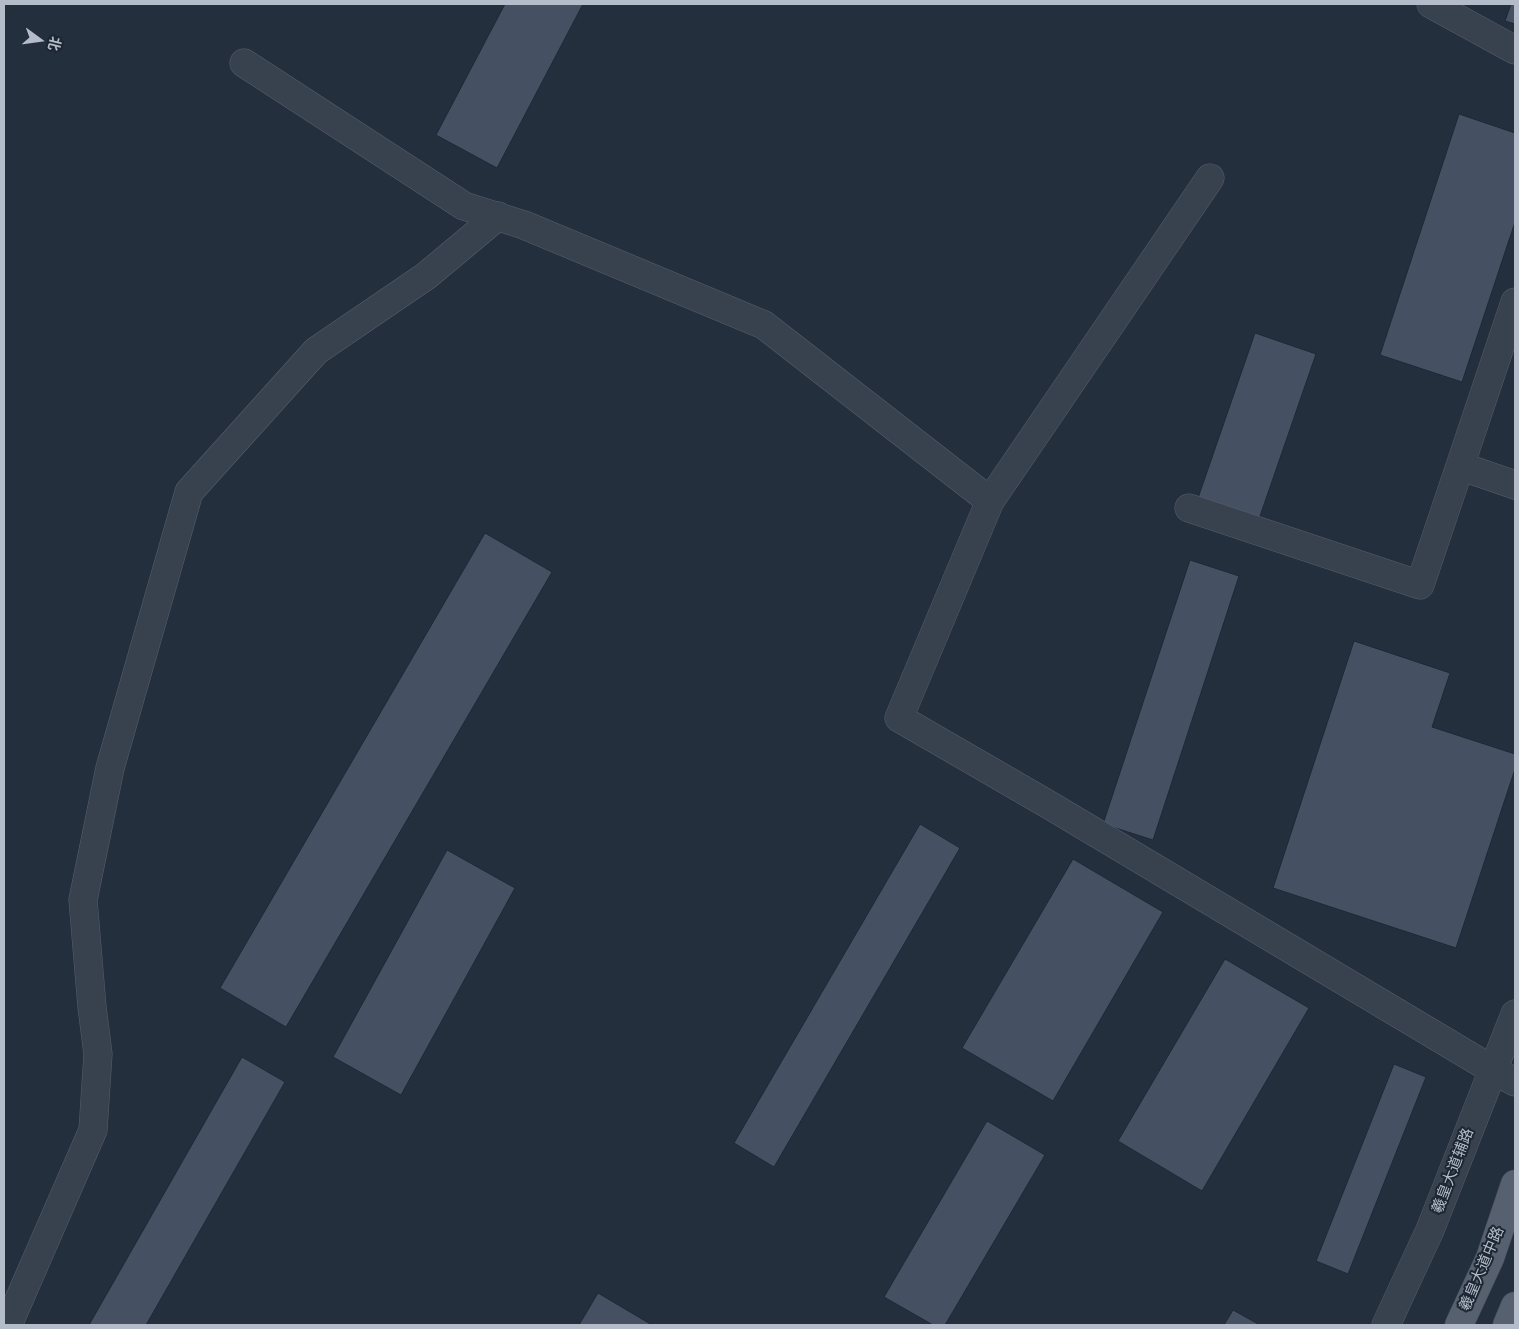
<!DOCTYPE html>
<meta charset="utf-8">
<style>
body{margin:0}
#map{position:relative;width:1519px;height:1329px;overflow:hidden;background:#242f3e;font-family:"PT Sans","Noto Sans SC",sans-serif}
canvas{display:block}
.frame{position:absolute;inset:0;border:5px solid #b4bcc9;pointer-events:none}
.north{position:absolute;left:15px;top:15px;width:50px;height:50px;-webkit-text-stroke:4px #1d2633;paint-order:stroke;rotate:104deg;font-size:14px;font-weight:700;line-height:20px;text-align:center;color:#b4bcc9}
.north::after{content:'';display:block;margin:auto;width:18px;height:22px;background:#b4bcc9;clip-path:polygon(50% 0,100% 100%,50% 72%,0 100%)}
</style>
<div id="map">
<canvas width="1519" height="1329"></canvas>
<div class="frame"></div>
<div class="north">北</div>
</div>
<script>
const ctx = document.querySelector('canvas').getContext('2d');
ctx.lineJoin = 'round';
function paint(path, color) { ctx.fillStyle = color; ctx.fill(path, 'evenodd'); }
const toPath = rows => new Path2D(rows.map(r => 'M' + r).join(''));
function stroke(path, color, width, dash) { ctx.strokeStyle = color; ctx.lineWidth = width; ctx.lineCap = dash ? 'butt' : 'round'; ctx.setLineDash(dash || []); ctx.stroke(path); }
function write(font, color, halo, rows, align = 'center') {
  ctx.font = font + ' "PT Sans","Noto Sans SC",sans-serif'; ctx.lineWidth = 4; ctx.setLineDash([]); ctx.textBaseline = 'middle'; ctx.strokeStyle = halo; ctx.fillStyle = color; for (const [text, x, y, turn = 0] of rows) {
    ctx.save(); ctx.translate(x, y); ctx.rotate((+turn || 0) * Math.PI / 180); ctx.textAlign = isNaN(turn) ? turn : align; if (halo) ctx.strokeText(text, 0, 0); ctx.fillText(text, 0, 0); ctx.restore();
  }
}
const building = toPath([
 [505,4,583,4,497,168,436,135,505,4],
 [1511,4,1515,4,1515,24,1505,21,1511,4],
 [1459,114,1515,133,1515,222,1462,382,1380,355,1459,114],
 [1255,333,1316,354,1259,519,1198,498,1255,333],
 [485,533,552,572,286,1027,220,988,485,533],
 [1190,560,1239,576,1153,840,1103,824,1190,560],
 [1354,641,1450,673,1432,727,1515,754,1515,769,1456,948,1273,888,1354,641],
 [920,824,960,848,774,1167,734,1143,920,824],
 [447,850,515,888,401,1095,333,1057,447,850],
 [1073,859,1163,912,1053,1101,962,1048,1073,859],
 [1225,959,1309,1008,1202,1191,1118,1141,1225,959],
 [242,1057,285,1082,146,1325,89,1325,242,1057],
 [1394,1064,1426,1077,1348,1274,1316,1261,1394,1064],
 [987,1121,1045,1155,945,1325,933,1325,884,1297,987,1121],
 [598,1293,652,1325,579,1325,598,1293],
 [1233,1310,1260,1325,1224,1325,1233,1310]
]);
paint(building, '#455162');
stroke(building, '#1f2835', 1);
const minor = toPath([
 [1431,4,1515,50],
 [244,63,464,206,524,225,764,325,990,501],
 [1210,178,990,501,899,718,1051,806,1493,1070,1515,1082],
 [1515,302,1460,466,1515,485],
 [1189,508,1420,585,1460,466],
 [8,1325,93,1130,98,1054,92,1007,83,900,110,768,189,492,316,351,426,276,498,216],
 [1386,1325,1430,1230,1515,1014]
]);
const major = toPath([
 [1459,1325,1490,1258,1515,1184],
 [1507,1325,1515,1306]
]);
stroke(minor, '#565f6c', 29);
stroke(major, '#414a57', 29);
stroke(minor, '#38414e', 28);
stroke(major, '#56606e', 28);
write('15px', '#b4bcc9', '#1d2633', [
 ["羲皇大道辅路",1453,1171,-69],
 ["羲皇大道中路",1482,1269,-67]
]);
</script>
